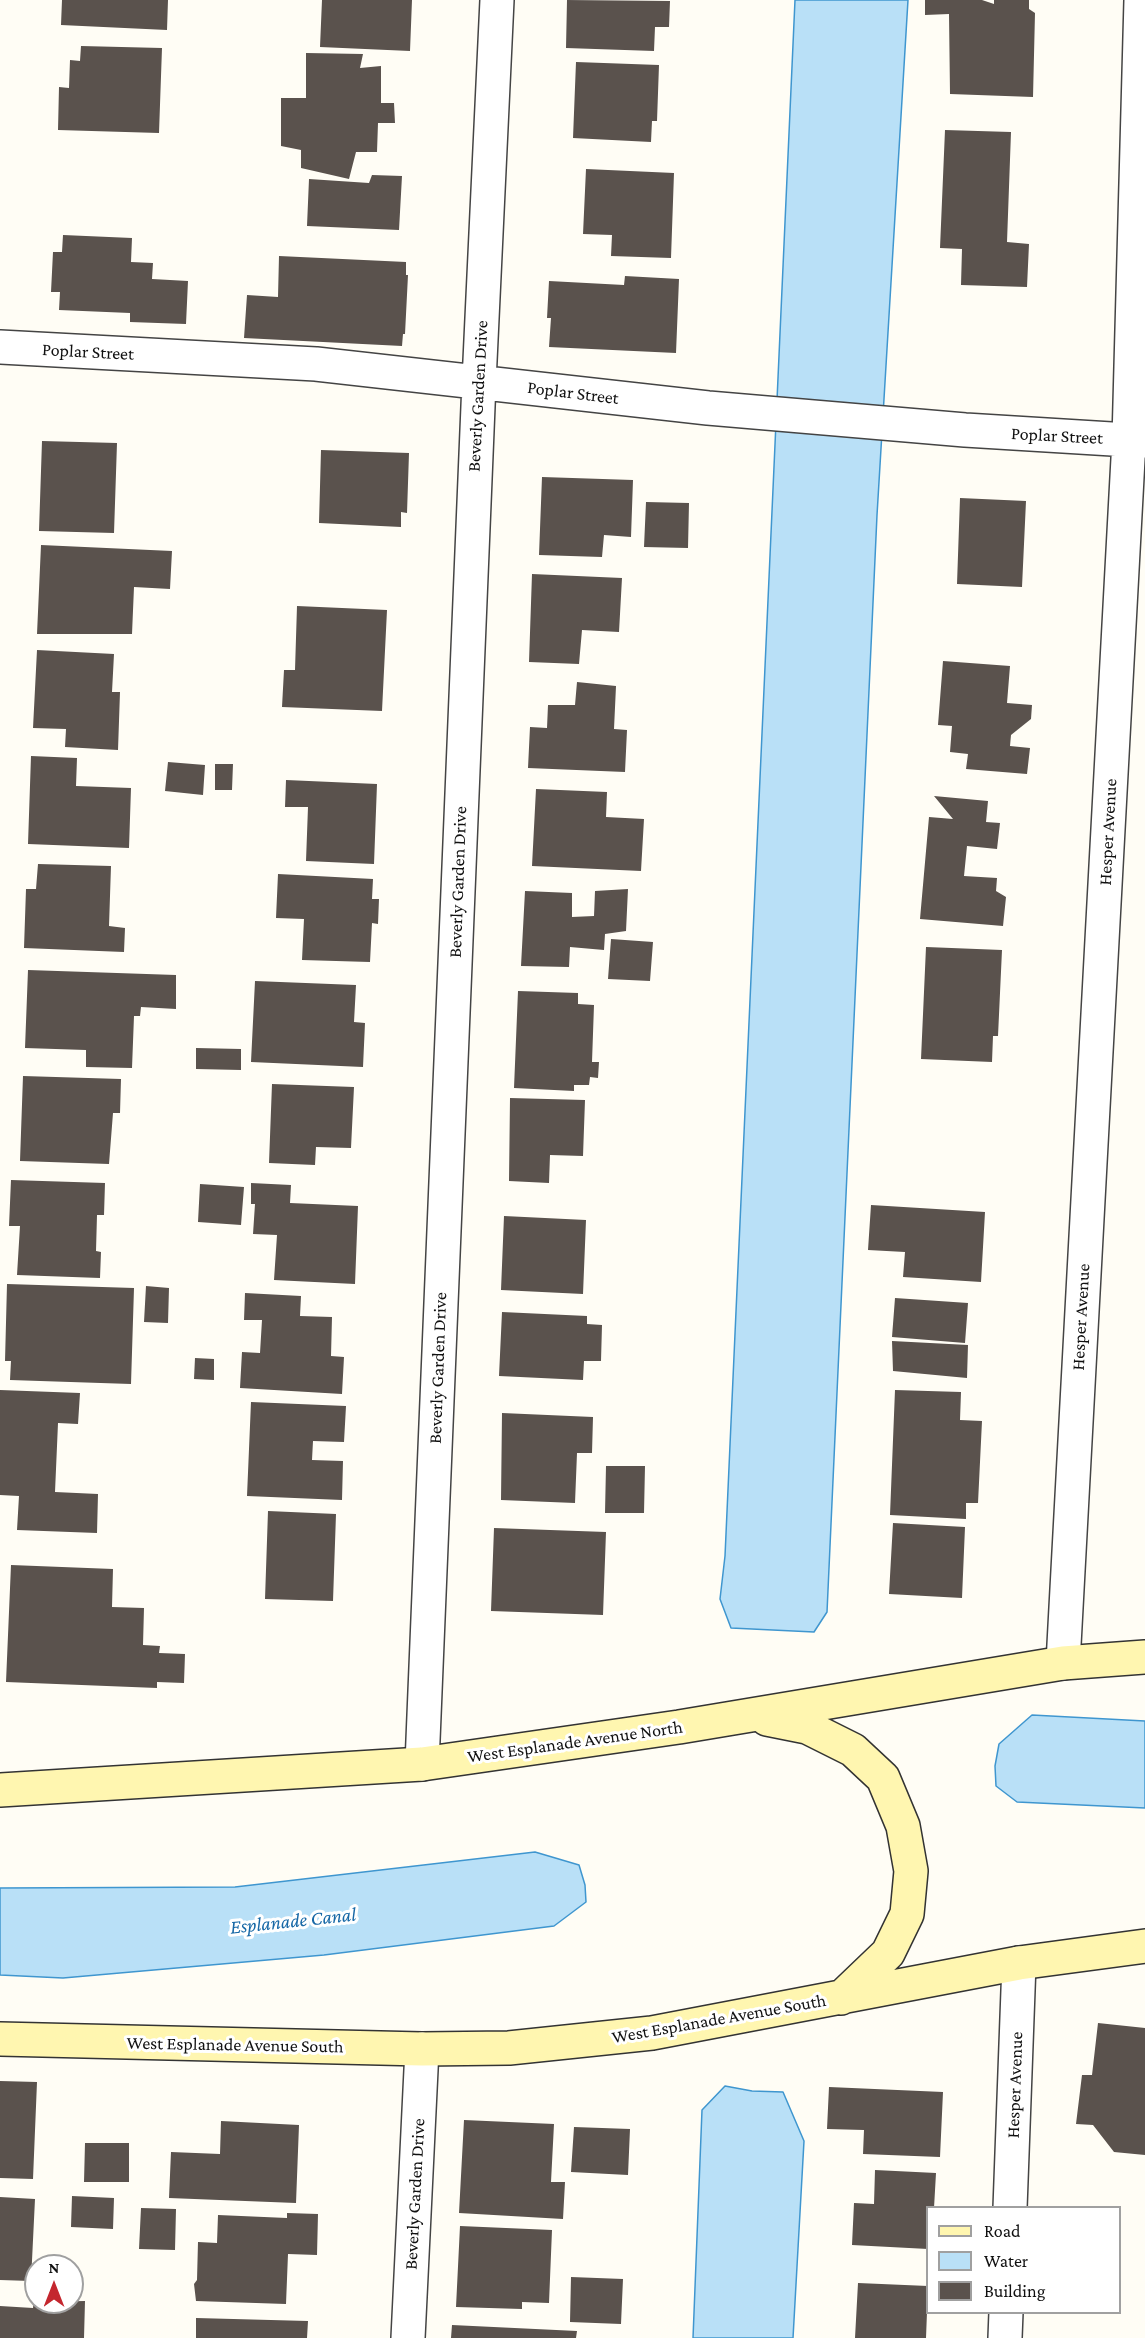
<!DOCTYPE html>
<style>
body{margin:0}
#map{position:relative;width:1145px;height:2338px;overflow:hidden;background:#fffdf5;font-family:"Crimson Pro",serif}
canvas{display:block}
.legend{position:absolute;left:926px;top:2206px;width:195px;height:108px;box-sizing:border-box;background:#fff;border:2px solid #a0a0a0;margin:0;padding:8px 10px;list-style:none;font-size:18px;color:#111}
.legend li{display:flex;align-items:center;gap:12px;height:30px}
.legend b{width:30px;border:2px solid #a0a0a0}
.north{position:absolute;left:24px;top:2254px;width:60px;height:60px;box-sizing:border-box;background:#fff;border:2px solid #a0a0a0;border-radius:50%;rotate:0deg;font-size:16px;font-weight:700;line-height:24px;text-align:center;color:#111}
.north::after{content:'';display:block;margin:auto;width:21px;height:27px;background:#c4262e;clip-path:polygon(50% 0,100% 100%,50% 72%,0 100%)}
</style>
<div id="map">
<canvas width="1145" height="2338"></canvas>
<ul class="legend">
<li><b style="height:8px;background:#fff6b0"></b>Road</li>
<li><b style="height:16px;background:#b9e0f7"></b>Water</li>
<li><b style="height:16px;background:#5a524d"></b>Building</li>
</ul>
<div class="north">N</div>
</div>
<script>
const ctx = document.querySelector('canvas').getContext('2d');
ctx.lineJoin = 'round';
function paint(path, color) { ctx.fillStyle = color; ctx.fill(path, 'evenodd'); }
const toPath = rows => new Path2D(rows.map(r => 'M' + r).join(''));
function stroke(path, color, width, dash) { ctx.strokeStyle = color; ctx.lineWidth = width; ctx.lineCap = dash ? 'butt' : 'round'; ctx.setLineDash(dash || []); ctx.stroke(path); }
function write(font, color, halo, rows, align = 'center') {
  ctx.font = font + ' "Crimson Pro",serif'; ctx.lineWidth = 6; ctx.setLineDash([]); ctx.textBaseline = 'middle'; ctx.strokeStyle = halo; ctx.fillStyle = color; for (const [text, x, y, turn = 0] of rows) {
    ctx.save(); ctx.translate(x, y); ctx.rotate((+turn || 0) * Math.PI / 180); ctx.textAlign = isNaN(turn) ? turn : align; if (halo) ctx.strokeText(text, 0, 0); ctx.fillText(text, 0, 0); ctx.restore();
  }
}
const water = toPath([
 [795,0,908,0,877,515,827,1612,814,1632,731,1628,720,1599,725,1556,795,0],
 [1032,1715,1145,1721,1145,1808,1017,1802,996,1786,995,1766,999,1744,1032,1715],
 [535,1852,579,1865,585,1885,586,1902,554,1926,324,1955,63,1978,0,1975,0,1888,235,1887,535,1852],
 [725,2086,752,2091,783,2092,804,2141,793,2338,693,2338,702,2110,725,2086]
]);
paint(water, '#b9e0f7');
stroke(water, '#3f96cf', 1.5);
paint(toPath([
 [62,0,168,0,167,30,61,25],
 [322,0,412,0,410,51,320,47],
 [567,0,670,1,669,27,655,27,654,51,566,48],
 [925,0,982,0,994,4,994,0,1029,0,1029,9,1035,13,1033,97,950,94,949,14,925,15],
 [81,46,162,48,159,133,58,130,59,87,69,88,70,60,80,61],
 [306,53,363,54,360,68,381,66,381,103,394,103,395,123,378,123,377,152,356,152,349,179,301,168,301,150,281,146,281,98,306,98],
 [576,62,659,65,657,121,652,121,651,142,573,138],
 [945,130,1011,132,1007,242,1029,244,1027,287,961,285,962,249,940,248],
 [586,169,674,173,671,258,611,256,612,235,583,234],
 [372,175,402,176,399,230,307,226,309,179,369,183],
 [63,235,132,238,131,262,153,263,152,279,188,281,186,324,130,322,130,313,59,310,60,292,51,292,53,252,62,252],
 [279,256,406,262,406,275,408,275,405,334,403,334,402,346,244,338,247,295,278,297],
 [625,276,679,279,676,353,549,347,551,318,547,318,549,281,624,285],
 [42,441,117,443,114,533,39,531],
 [321,450,409,453,407,513,401,512,401,527,319,523],
 [542,477,633,480,631,537,604,535,602,557,539,555],
 [960,498,1026,501,1022,587,957,584],
 [646,502,689,503,688,548,644,547],
 [41,545,172,551,170,589,134,587,132,634,37,634],
 [532,574,622,578,619,632,582,630,579,664,529,662],
 [297,606,387,610,382,711,282,707,284,670,295,670],
 [37,650,114,654,112,692,120,692,118,750,65,747,66,729,33,728],
 [943,661,1010,666,1007,703,1032,705,1031,719,1011,735,1010,746,1030,748,1027,774,966,769,968,754,950,752,952,726,938,725],
 [577,682,616,686,614,729,627,730,625,772,528,768,530,727,547,728,548,705,575,705],
 [31,756,77,758,76,786,131,788,129,848,28,844],
 [168,762,205,765,203,795,165,791],
 [215,764,233,764,232,790,215,790],
 [286,780,377,784,374,864,306,861,308,807,285,807],
 [536,789,607,792,606,817,644,819,641,871,532,866],
 [934,796,988,801,986,822,1000,823,997,849,967,846,964,876,997,878,996,891,1006,897,1003,926,920,919,929,817,953,819],
 [38,864,111,866,109,926,125,928,124,952,24,948,26,889,36,889],
 [278,874,373,879,372,899,379,899,378,924,372,923,370,962,302,960,304,919,276,918],
 [628,889,626,931,605,934,604,950,570,947,569,967,521,966,525,891,572,893,572,917,594,916,595,891],
 [611,939,653,942,650,981,608,979],
 [926,947,1002,950,998,1036,993,1036,992,1062,921,1059],
 [28,970,176,975,176,1009,141,1007,140,1016,134,1016,132,1068,86,1067,86,1050,25,1048],
 [255,981,356,985,354,1022,365,1023,363,1067,251,1062],
 [518,991,578,993,578,1004,594,1005,592,1062,599,1062,598,1078,590,1077,589,1085,574,1085,574,1091,514,1088],
 [196,1048,241,1049,241,1070,196,1069],
 [23,1076,121,1079,120,1113,113,1113,109,1164,20,1161],
 [272,1084,354,1087,351,1148,316,1147,315,1165,269,1163],
 [510,1098,585,1100,583,1156,550,1155,549,1183,509,1181],
 [11,1180,105,1183,104,1215,97,1215,96,1251,101,1252,100,1278,17,1275,20,1226,9,1226],
 [251,1183,291,1185,290,1203,358,1206,355,1284,274,1280,277,1235,253,1234,255,1204,251,1204],
 [200,1184,244,1187,241,1225,198,1222],
 [871,1205,985,1212,981,1282,903,1277,905,1252,868,1250],
 [504,1216,586,1220,583,1294,501,1290],
 [7,1284,134,1288,131,1384,10,1380,11,1361,5,1361],
 [146,1286,169,1288,168,1323,144,1322],
 [245,1293,301,1296,300,1316,332,1317,331,1356,344,1357,342,1394,240,1388,242,1352,260,1353,262,1320,244,1320],
 [895,1298,968,1303,965,1343,892,1337],
 [502,1312,587,1316,587,1324,602,1325,601,1361,584,1361,583,1380,499,1376],
 [892,1341,968,1345,967,1378,893,1371],
 [195,1358,214,1359,214,1380,194,1379],
 [0,1390,80,1393,78,1424,58,1423,55,1492,98,1494,97,1533,17,1530,19,1496,0,1495],
 [895,1390,961,1392,960,1420,982,1421,978,1503,966,1503,966,1519,890,1515],
 [251,1402,346,1406,344,1442,313,1441,312,1460,343,1461,342,1500,247,1496],
 [502,1413,593,1417,592,1453,577,1453,575,1503,501,1500],
 [606,1466,645,1466,644,1513,605,1513],
 [268,1511,336,1514,333,1601,265,1599],
 [893,1523,965,1527,962,1598,889,1594],
 [494,1528,606,1532,603,1615,491,1611],
 [11,1565,113,1569,112,1607,144,1608,143,1645,160,1646,159,1653,185,1654,184,1683,157,1682,157,1688,6,1682],
 [1098,2023,1145,2028,1145,2155,1114,2152,1093,2125,1076,2124,1082,2075,1092,2075],
 [0,2081,37,2082,33,2179,0,2178],
 [829,2087,943,2092,940,2157,863,2154,864,2130,827,2129],
 [464,2120,554,2124,551,2182,565,2182,563,2219,459,2213],
 [221,2121,299,2125,296,2203,169,2198,171,2152,220,2154],
 [574,2127,630,2129,628,2175,571,2172],
 [85,2143,129,2143,129,2182,84,2182],
 [875,2170,936,2173,934,2208,928,2208,928,2249,852,2245,854,2203,874,2204],
 [72,2196,114,2198,113,2229,71,2227],
 [0,2197,35,2199,31,2281,0,2280],
 [141,2208,176,2209,175,2250,139,2249],
 [287,2213,318,2214,317,2255,288,2254,286,2304,196,2301,194,2284,197,2280,198,2242,217,2243,218,2215,287,2218],
 [460,2226,552,2230,549,2303,522,2302,522,2309,456,2307],
 [571,2277,623,2279,621,2324,570,2322],
 [858,2283,928,2286,926,2338,855,2338],
 [34,2299,36,2299,36,2302,85,2301,84,2338,0,2338,0,2306,33,2308],
 [196,2318,308,2321,307,2338,196,2338],
 [452,2325,577,2331,576,2338,451,2338]
]), '#5a524d');
const minor = toPath([
 [0,347,316,364,708,408,965,430,1145,441],
 [1063,1663,1129,440,1141,0],
 [422,1764,479,382,497,0],
 [1010,2208,1019,1963],
 [408,2338,422,2049],
 [1005,2338,1006,2312]
]);
const secondary = toPath([
 [767,1719,807,1727,853,1750,883,1778,903,1826,911,1871,907,1914,888,1953,841,1998],
 [0,1790,422,1764,679,1727,1063,1663,1145,1657],
 [0,2039,422,2049,509,2048,652,2033,1019,1963,1145,1946]
]);
stroke(minor, '#444', 36);
stroke(secondary, '#333', 36);
stroke(minor, '#fff', 33);
stroke(secondary, '#fff6b0', 33);
write('18px', '#111', '#fff', [
 ["Poplar Street",88,352,3],
 ["Poplar Street",573,393,7],
 ["Beverly Garden Drive",478,396,-87],
 ["Poplar Street",1057,436,3],
 ["Hesper Avenue",1108,832,-87],
 ["Beverly Garden Drive",458,882,-88],
 ["Hesper Avenue",1081,1317,-87],
 ["Beverly Garden Drive",438,1368,-88],
 ["West Esplanade Avenue North",575,1742,-8],
 ["West Esplanade Avenue South",719,2019,-10],
 ["West Esplanade Avenue South",235,2045,1],
 ["Hesper Avenue",1015,2085,-88],
 ["Beverly Garden Drive",415,2194,-87]
]);
write('italic 20px', '#1768a6', '#fff', [
 ["Esplanade Canal",293,1921,-6]
]);
</script>
